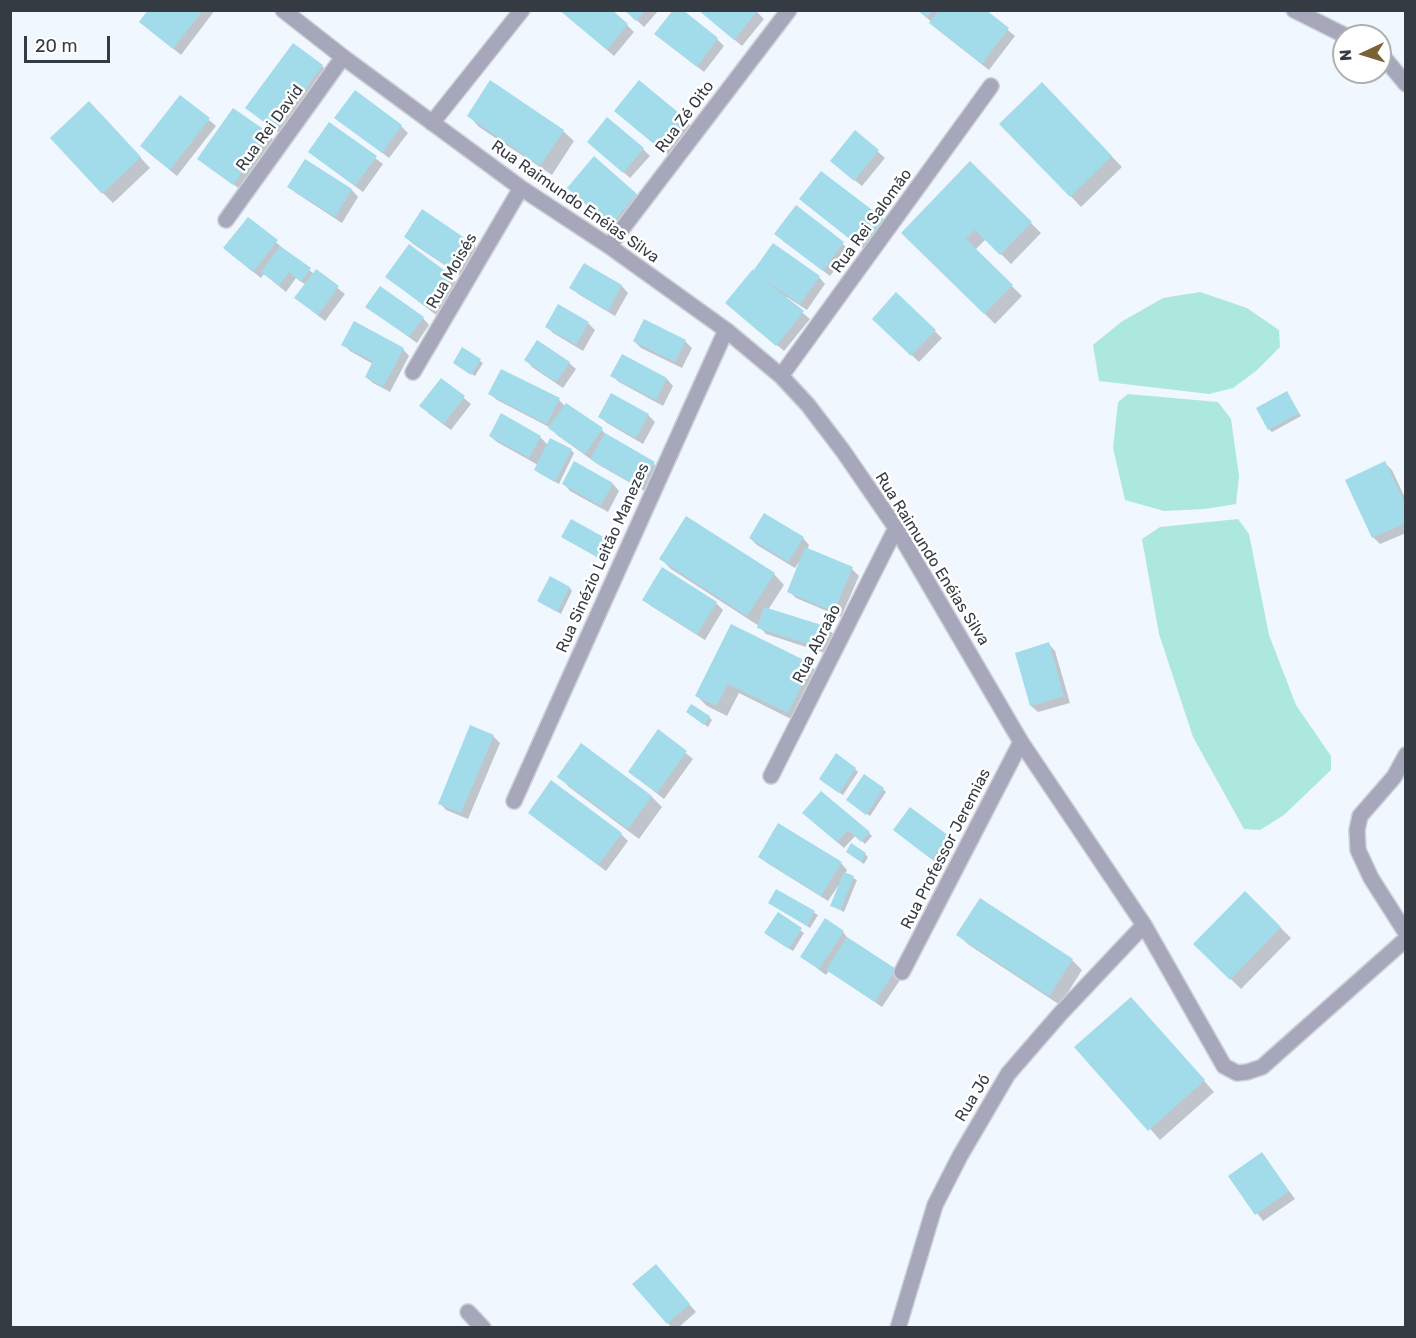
<!DOCTYPE html>
<meta charset="utf-8">
<style>
body{margin:0}
#map{position:relative;width:1416px;height:1338px;overflow:hidden;background:#f1f7fe;font-family:Rubik,sans-serif}
canvas{display:block}
.frame{position:absolute;inset:0;border:12px solid #353b42;pointer-events:none}
.north{position:absolute;left:1332px;top:24px;width:60px;height:60px;box-sizing:border-box;background:#fff;border:2px solid #aeb1b3;border-radius:50%;rotate:266deg;font-size:16px;font-weight:700;line-height:24px;text-align:center;color:#353b42}
.north::after{content:'';display:block;margin:auto;width:21px;height:27px;background:#7a6233;clip-path:polygon(50% 0,100% 100%,50% 72%,0 100%)}
.scale{position:absolute;left:24px;top:36px;width:86px;height:27px;box-sizing:border-box;border:3px solid #353b42;border-top:0;padding-left:8px;font-size:18px;line-height:21px;white-space:nowrap;color:#353b42;-webkit-text-stroke:4px #fff;paint-order:stroke}
</style>
<div id="map">
<canvas width="1416" height="1338"></canvas>
<div class="frame"></div>
<div class="north">N</div>
<div class="scale">20 m</div>
</div>
<script>
const ctx = document.querySelector('canvas').getContext('2d');
ctx.lineJoin = 'round';
function paint(path, color) { ctx.fillStyle = color; ctx.fill(path, 'evenodd'); }
const toPath = rows => new Path2D(rows.map(r => 'M' + r).join(''));
function stroke(path, color, width, dash) { ctx.strokeStyle = color; ctx.lineWidth = width; ctx.lineCap = dash ? 'butt' : 'round'; ctx.setLineDash(dash || []); ctx.stroke(path); }
function write(font, color, halo, rows, align = 'center') {
  ctx.font = font + ' Rubik,sans-serif'; ctx.lineWidth = 5; ctx.setLineDash([]); ctx.textBaseline = 'middle'; ctx.strokeStyle = halo; ctx.fillStyle = color; for (const [text, x, y, turn = 0] of rows) {
    ctx.save(); ctx.translate(x, y); ctx.rotate((+turn || 0) * Math.PI / 180); ctx.textAlign = isNaN(turn) ? turn : align; if (halo) ctx.strokeText(text, 0, 0); ctx.fillText(text, 0, 0); ctx.restore();
  }
}
paint(toPath([
 [1200,292,1247,308,1279,330,1280,347,1256,371,1233,388,1209,394,1099,381,1093,345,1121,322,1163,298],
 [1128,394,1218,402,1231,419,1239,476,1236,504,1205,509,1164,511,1125,500,1113,448,1118,402],
 [1238,519,1249,534,1269,635,1296,705,1331,756,1331,770,1284,815,1260,830,1244,829,1193,737,1159,634,1142,539,1160,527]
]), '#ade8df');
paint(toPath([
 [150,10,215,10,181,55,148,28],
 [561,10,627,25,634,32,614,56],
 [626,10,659,10,644,27],
 [699,10,755,10,764,19,742,46],
 [917,10,983,10,1015,36,989,70,938,30,932,22],
 [656,34,717,39,724,46,704,72],
 [322,66,329,73,283,136,247,108],
 [639,82,691,126,668,155,623,118],
 [1042,84,1122,167,1081,207,1002,124],
 [100,113,150,168,113,203,103,193],
 [469,116,563,131,574,141,552,175,479,127],
 [336,118,401,126,408,133,389,158],
 [209,120,216,126,177,176,149,153],
 [330,124,383,164,363,192,317,158],
 [855,132,885,158,862,186,838,167],
 [268,135,275,141,241,190,199,159],
 [596,148,643,149,650,156,630,178],
 [305,161,352,190,358,197,342,223,296,193,289,186],
 [970,163,1041,233,1011,264,986,239,975,250,1022,296,995,324,903,233],
 [576,194,636,195,643,201,618,231],
 [801,199,883,220,889,227,869,253],
 [796,207,850,250,830,276,783,241],
 [248,219,314,274,316,271,345,294,325,321,303,304,306,285,296,278,286,292,264,274,261,278,232,255],
 [406,237,474,246,481,253,464,278,413,244],
 [584,265,622,286,628,293,615,316,578,294,571,287],
 [753,271,819,277,825,284,807,310,787,297,786,299,810,319,784,351,727,303],
 [387,277,451,277,458,284,436,315],
 [896,295,942,338,919,362,874,319],
 [559,306,589,324,595,330,583,351,553,333,546,326],
 [367,307,423,318,429,325,417,343],
 [634,341,685,341,692,348,682,368,641,348],
 [343,344,403,349,409,356,390,392,373,383,366,377,373,364,350,351],
 [463,349,483,363,475,376,457,365],
 [526,360,569,363,576,369,563,388,532,367],
 [612,376,667,379,673,386,663,406,619,382],
 [442,380,471,404,451,430,428,413],
 [1287,393,1301,416,1272,432,1269,429],
 [490,394,559,400,565,406,566,405,602,430,608,437,654,464,661,470,648,493,599,465,557,435,551,428,497,400],
 [648,415,655,422,643,444,607,423,600,417],
 [490,436,540,437,548,445,571,450,574,453,559,484,539,473,536,470,538,465,497,442],
 [1385,463,1392,470,1406,500,1406,533,1380,544,1373,537,1347,481],
 [564,484,613,484,619,491,608,512,570,491],
 [563,537,606,540,609,543,600,559],
 [750,538,803,538,809,545,807,550,852,569,859,576,841,617,796,598,789,591,801,563,799,562,795,568,757,545],
 [661,559,774,574,784,585,768,610,828,628,834,635,828,654,766,634,759,626,671,569],
 [663,569,716,603,723,610,705,640,651,606,644,600],
 [570,588,572,591,561,614,539,601],
 [731,626,811,666,822,676,799,723,739,693,727,716,707,706,697,696],
 [1049,644,1055,651,1070,703,1038,712,1031,706],
 [691,715,709,717,712,720,708,727],
 [658,731,693,759,664,799,629,772],
 [493,736,500,743,468,819,446,810,440,803],
 [581,745,652,797,662,807,639,839,569,787,559,776],
 [855,769,858,772,843,795,823,782],
 [883,789,886,792,870,816,851,803],
 [536,819,621,834,628,841,606,871],
 [811,820,869,833,872,836,865,844,856,835,844,848],
 [895,830,948,837,954,844,938,864],
 [865,854,868,857,864,864,851,855],
 [760,856,841,863,847,870,845,874,857,880,844,912,832,906,839,887,838,886,828,901,767,863],
 [777,891,818,915,810,928,770,903],
 [1245,893,1291,938,1241,989,1195,944],
 [778,915,804,933,793,951,769,936],
 [826,920,843,932,849,940,895,970,902,977,882,1007,829,971,826,975,802,957],
 [958,935,1072,960,1082,970,1060,1005,969,945],
 [1141,1009,1214,1092,1160,1140,1077,1047],
 [1262,1154,1295,1199,1263,1221,1230,1177],
 [662,1273,696,1312,678,1328,672,1328,635,1284]
]), '#0003');
paint(toPath([
 [148,10,203,10,173,49,139,22],
 [559,10,612,10,628,24,607,50],
 [624,10,646,10,636,21],
 [673,10,683,10,718,38,697,67,654,34],
 [698,10,758,10,734,40],
 [917,10,933,10,927,18],
 [939,10,986,10,1009,28,982,64,929,23],
 [293,43,323,65,275,130,245,108],
 [490,80,564,130,540,166,467,116],
 [639,80,685,118,660,149,614,111],
 [1042,82,1112,156,1070,197,999,124],
 [355,90,402,125,382,153,334,118],
 [180,95,210,118,170,170,140,146],
 [89,101,141,157,102,194,50,138],
 [233,108,269,133,233,185,197,159],
 [607,117,644,148,623,173,587,142],
 [329,122,377,156,355,186,308,152],
 [855,130,879,150,854,181,830,161],
 [594,156,637,194,610,226,567,188],
 [305,159,352,189,335,217,287,187],
 [970,161,1032,222,1000,255,975,230,966,239,1013,285,984,314,901,233],
 [821,171,884,219,861,248,799,199],
 [796,205,844,242,823,271,774,234],
 [422,209,475,245,456,272,404,237],
 [248,217,278,240,253,272,223,248],
 [773,243,820,276,800,304,762,278,804,311,776,346,725,303,753,269,753,271],
 [409,244,452,276,429,309,385,277],
 [280,246,311,268,301,282,289,272,279,286,261,272],
 [584,263,622,285,608,311,569,288],
 [316,269,339,286,318,315,294,298],
 [380,286,424,317,409,337,365,307],
 [896,292,936,330,911,356,872,319],
 [558,304,589,322,576,345,545,327],
 [644,319,686,340,675,362,633,341],
 [354,321,404,348,383,387,365,377,373,361,341,345],
 [537,340,570,362,556,382,524,360],
 [462,347,481,359,471,375,453,363],
 [622,354,667,378,656,400,610,376],
 [501,369,560,398,547,424,488,394],
 [441,378,465,396,444,424,419,406],
 [1287,391,1299,413,1268,430,1256,408],
 [611,393,649,414,636,438,598,417],
 [566,403,603,428,585,454,548,428],
 [501,413,541,436,529,458,489,436],
 [605,433,655,462,641,488,590,459],
 [550,438,572,449,555,482,534,470],
 [574,461,613,483,601,506,562,484],
 [1385,461,1406,505,1406,523,1372,538,1345,480],
 [764,513,804,537,788,562,749,538],
 [686,516,775,573,747,616,659,559],
 [571,519,607,539,597,557,561,537],
 [805,547,853,567,834,612,787,592],
 [662,567,717,602,697,634,642,600],
 [550,576,570,587,557,612,537,601],
 [764,607,828,627,821,648,757,628],
 [731,624,812,664,788,713,728,684,716,706,695,696],
 [1049,642,1064,696,1030,706,1015,653],
 [691,704,710,716,704,725,686,712],
 [470,725,494,735,461,813,438,804],
 [658,729,687,751,657,793,628,772],
 [581,743,652,796,628,829,557,777],
 [836,753,856,768,839,793,819,779],
 [864,774,884,788,866,815,846,800],
 [551,780,622,833,598,865,528,813],
 [821,791,870,832,861,842,848,830,837,842,802,813],
 [910,807,949,836,931,859,893,830],
 [778,823,842,862,821,896,758,857],
 [851,843,866,853,861,862,846,852],
 [844,872,854,876,841,910,830,906],
 [776,889,815,911,807,926,768,903],
 [1245,891,1281,927,1230,980,1193,944],
 [980,898,1073,959,1049,996,956,935],
 [778,912,802,928,789,949,764,933],
 [825,918,844,931,819,969,800,957],
 [847,937,896,969,875,1002,826,970],
 [1131,997,1205,1080,1148,1131,1074,1047],
 [1262,1152,1289,1191,1255,1215,1228,1176],
 [656,1264,690,1304,667,1324,632,1284]
]), '#a2dbea');
const street = toPath([
 [283,10,343,57,521,188,609,246,726,330,781,376,808,405,843,451,896,528,1021,742,1144,925,1224,1066,1237,1073,1247,1072,1262,1067,1406,939],
 [1294,10,1346,36],
 [1380,57,1386,60,1406,84],
 [432,123,522,10],
 [226,220,343,57],
 [609,246,789,10],
 [413,372,521,188],
 [781,376,991,86],
 [1406,755,1394,777,1360,816,1357,830,1358,850,1371,878,1406,933],
 [771,776,896,528],
 [514,801,726,330],
 [902,972,1021,742],
 [468,1312,483,1328],
 [898,1328,935,1205,960,1156,1008,1074,1060,1014,1144,925]
]);
stroke(street, '#cbd1d8', 18);
stroke(street, '#a6a7ba', 15);
write('16px', '#353b42', '#fff', [
 ["Rua Zé Oito",685,117,-53],
 ["Rua Rei David",270,128,-54],
 ["Rua Raimundo Enéias Silva",575,202,35],
 ["Rua Rei Salomão",872,221,-54],
 ["Rua Moisés",452,271,-60],
 ["Rua Sinézio Leitão Manezes",603,558,-66],
 ["Rua Raimundo Enéias Silva",932,559,58],
 ["Rua Abraão",817,644,-63],
 ["Rua Professor Jeremias",946,849,-63],
 ["Rua Jó",973,1098,-59]
]);
</script>
